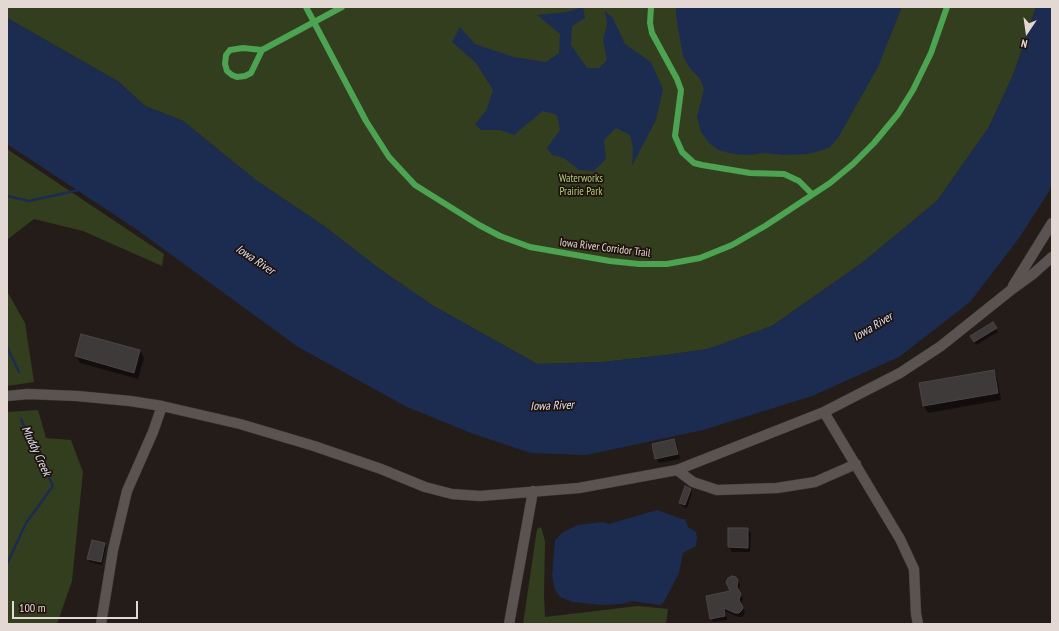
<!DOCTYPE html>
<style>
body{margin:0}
#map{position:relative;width:1059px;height:631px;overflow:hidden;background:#241c19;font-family:"PT Sans Narrow",sans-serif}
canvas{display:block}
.frame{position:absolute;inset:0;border:8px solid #e3d8d4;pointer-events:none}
.north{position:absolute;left:1007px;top:12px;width:40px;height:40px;-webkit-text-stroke:3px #1f110b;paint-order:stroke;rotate:193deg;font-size:11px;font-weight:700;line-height:16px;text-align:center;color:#e3d8d4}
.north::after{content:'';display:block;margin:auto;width:14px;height:18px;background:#e3d8d4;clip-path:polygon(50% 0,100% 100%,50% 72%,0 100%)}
.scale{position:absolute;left:12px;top:601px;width:126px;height:18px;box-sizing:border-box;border:2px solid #e3d8d4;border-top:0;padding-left:5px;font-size:12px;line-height:14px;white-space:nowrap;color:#e3d8d4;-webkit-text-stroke:3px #1f110b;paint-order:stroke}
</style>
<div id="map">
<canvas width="1059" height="631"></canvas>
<div class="frame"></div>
<div class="north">N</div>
<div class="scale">100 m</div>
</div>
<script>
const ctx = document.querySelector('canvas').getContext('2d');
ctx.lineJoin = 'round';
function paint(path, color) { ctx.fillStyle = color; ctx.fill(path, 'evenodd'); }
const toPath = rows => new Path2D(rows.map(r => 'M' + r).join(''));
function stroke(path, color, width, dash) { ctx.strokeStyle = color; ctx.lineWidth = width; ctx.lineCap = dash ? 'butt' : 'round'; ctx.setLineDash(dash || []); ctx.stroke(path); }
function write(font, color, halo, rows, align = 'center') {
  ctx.font = font + ' "PT Sans Narrow",sans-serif'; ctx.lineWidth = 3.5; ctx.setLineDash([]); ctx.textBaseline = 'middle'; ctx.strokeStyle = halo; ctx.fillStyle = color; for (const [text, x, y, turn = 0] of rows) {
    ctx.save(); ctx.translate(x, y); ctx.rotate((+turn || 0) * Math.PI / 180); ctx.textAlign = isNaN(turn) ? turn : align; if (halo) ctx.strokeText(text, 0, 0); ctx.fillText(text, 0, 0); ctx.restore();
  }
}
paint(toPath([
 [7,7,1036,7,1014,73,989,127,937,201,862,263,772,326,708,349,666,355,603,362,537,364,432,305,381,270,324,226,257,181,183,121,145,106,119,82,7,18],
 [7,149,164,254,162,266,83,231,34,219,8,239,7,250],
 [7,291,25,323,34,382,7,386],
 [38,410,46,438,71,440,83,472,72,581,57,624,7,624,7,412],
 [541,527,545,541,544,595,545,617,638,606,668,609,666,624,523,624,537,529]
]), '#333e1f');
paint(toPath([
 [583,7,585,18,572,26,571,45,587,68,599,68,607,60,603,40,607,25,605,11,613,18,625,44,651,62,663,89,656,120,632,166,633,148,630,135,616,128,604,140,606,159,594,171,579,170,564,158,552,155,547,148,560,130,557,115,543,111,514,135,500,130,481,130,475,124,486,111,493,90,476,63,452,42,460,27,475,44,514,57,546,62,559,53,560,34,537,15,567,12],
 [676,7,902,7,878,67,838,138,830,147,823,150,808,154,784,155,763,153,750,155,733,154,718,150,709,143,701,132,697,117,704,89,700,79,689,67,683,56,676,16],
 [1036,7,1052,7,1052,184,1048,193,1019,238,970,302,899,357,812,396,703,430,586,455,531,453,471,433,407,407,298,347,136,229,7,144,7,18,119,82,145,106,183,121,257,181,324,226,381,270,432,305,537,364,603,362,666,355,708,349,772,326,862,263,937,201,989,127,1014,73],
 [657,510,682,519,685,519,688,527,696,532,697,538,696,546,683,553,679,573,664,602,660,605,632,601,621,604,602,605,572,602,560,597,555,590,552,576,555,540,562,533,577,525,603,522,609,524]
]), '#1c2c51');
paint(toPath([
 [993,323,998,332,976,345,971,337],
 [140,351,144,358,138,379,80,363,76,356],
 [993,371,997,378,1001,400,928,413,924,406,920,384],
 [674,440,677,445,680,459,659,463,656,458],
 [691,489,692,493,687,508,682,506,680,503],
 [748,529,751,534,750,552,732,552,729,547],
 [105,544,106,547,102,565,90,562,88,559],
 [738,580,740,585,739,592,743,599,741,605,745,612,744,615,742,617,738,617,725,611,727,620,713,622,711,618,732,592]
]), '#0007');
stroke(toPath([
 [7,196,29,201,79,190],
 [7,347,19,372],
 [7,564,26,523,53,486,21,419]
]), '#1c2c51', 2.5);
const building = toPath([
 [993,322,997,328,974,342,970,336,993,322],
 [81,334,140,350,134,373,75,356,81,334],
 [994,370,998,393,923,406,919,383,994,370],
 [674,439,678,454,655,459,652,444,674,439],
 [685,486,691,489,685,505,679,503,685,486],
 [728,528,748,528,748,548,728,547,728,528],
 [92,540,105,543,101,562,87,559,92,540],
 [732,576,736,577,738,580,737,587,741,594,739,600,743,607,742,610,739,613,735,613,724,608,725,616,710,619,706,596,730,591,726,582,728,578,732,576]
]);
paint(building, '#3f3a3a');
stroke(building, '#4b4646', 1);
const minor = toPath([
 [1013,286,1052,223],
 [7,396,28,394,77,396,130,401,162,406,240,424,314,446,381,469,425,487,452,494,480,496,579,488,677,470,824,412,900,373,941,346,1011,290,1033,274,1052,257],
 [824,412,900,539,914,569,916,614,918,624],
 [677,470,693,482,717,490,777,488,815,482,856,464],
 [101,624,113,550,127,491,153,432,162,406],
 [509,624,533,491]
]);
stroke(minor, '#403936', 11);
stroke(minor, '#5a5351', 10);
stroke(toPath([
 [306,7,366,121,389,157,415,185,479,225,500,236,530,247,610,261,639,264,667,264,700,258,732,245,765,226,830,183,853,164,874,143,898,114,913,90,931,53,947,7],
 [651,7,650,23,652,33,677,79,681,90,675,136,682,152,694,163,702,165,750,173,784,174,799,181,812,194],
 [262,50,243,48,230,50,226,55,225,64,227,71,232,75,237,77,245,76,251,73,262,50,342,7]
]), '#4ca352', 6);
write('11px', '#adcc80', '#1f110b', [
 ["Waterworks",581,179],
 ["Prairie Park",581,192]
]);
write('11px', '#e3d8d4', '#1f110b', [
 ["Iowa River Corridor Trail",605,248,7]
]);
write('italic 12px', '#dbe3f1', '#1f110b', [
 ["Iowa River",255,260,34],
 ["Iowa River",873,327,-31],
 ["Iowa River",552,406,-2],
 ["Muddy Creek",36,451,65]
]);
</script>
